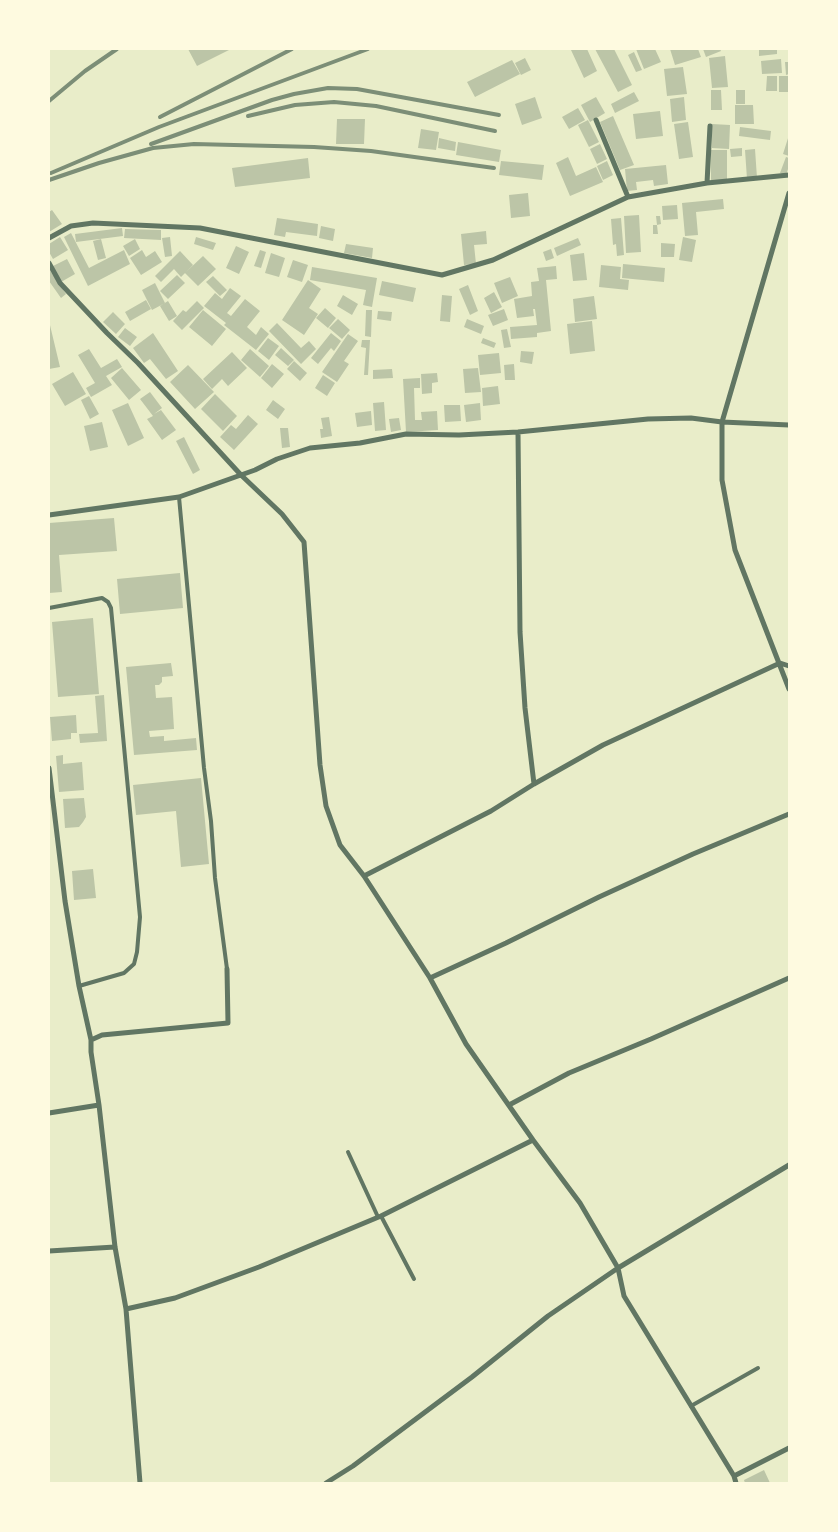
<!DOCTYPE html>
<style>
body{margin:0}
#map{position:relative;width:838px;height:1532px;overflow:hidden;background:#e9edc9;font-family:"PT Sans",sans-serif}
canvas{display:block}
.frame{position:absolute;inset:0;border:50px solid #fefae0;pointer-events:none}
</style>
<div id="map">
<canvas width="838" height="1532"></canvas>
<div class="frame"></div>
</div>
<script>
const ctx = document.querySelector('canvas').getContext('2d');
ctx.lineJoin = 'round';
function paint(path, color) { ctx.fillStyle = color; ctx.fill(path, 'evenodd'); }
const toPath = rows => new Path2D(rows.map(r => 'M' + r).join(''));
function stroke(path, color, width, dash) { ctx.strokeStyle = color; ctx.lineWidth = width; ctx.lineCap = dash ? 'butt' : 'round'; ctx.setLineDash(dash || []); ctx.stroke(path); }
paint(toPath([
 [188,49,231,49,197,66],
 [573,49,587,49,597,71,584,78,571,50],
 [595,49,614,49,632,85,618,92],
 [636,49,655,49,661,62,644,69],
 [670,49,698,49,701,57,675,65],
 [703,49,720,49,721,51,706,57],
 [759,49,777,49,777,54,759,56],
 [634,52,642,70,636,72,628,55],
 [725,56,728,87,712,88,709,58],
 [525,58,531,70,521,75,515,63],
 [781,59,782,73,762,74,761,61],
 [512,60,520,74,475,97,467,82],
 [785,62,789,62,789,74,786,75],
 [683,67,687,94,667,96,664,69],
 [767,76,777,76,777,91,766,91],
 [779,76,789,76,789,92,779,92],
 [711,90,721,90,722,110,711,110],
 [736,90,745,90,745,104,736,104],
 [634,92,639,101,615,113,611,104],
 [535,97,542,118,522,125,515,104],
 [596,97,605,113,590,122,581,105],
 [684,97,686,120,672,122,670,99],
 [735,105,753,105,754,124,735,124],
 [578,108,585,120,569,129,562,117],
 [660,111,663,136,636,139,633,114],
 [613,116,634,165,620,170,600,122],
 [337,119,365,119,364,144,336,144],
 [588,120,599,142,589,147,578,125],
 [688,122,693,157,679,159,674,124],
 [712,124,730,125,729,149,712,148],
 [740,127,771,131,770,140,739,136],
 [421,129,439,132,436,150,418,148],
 [789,135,789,156,783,154],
 [439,138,456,142,455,151,438,148],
 [458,142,501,150,499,162,456,155],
 [600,144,607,159,597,164,590,149],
 [742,148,742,156,731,157,730,149],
 [755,149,757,178,747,179,745,150],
 [711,150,727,150,727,180,711,180],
 [568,157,576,176,596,167,603,182,570,196,556,163],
 [786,157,789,158,789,166,786,175,780,173],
 [308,158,310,178,235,187,232,168],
 [501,161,544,165,542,180,499,175],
 [607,161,613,175,603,180,597,166],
 [666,165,668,184,654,186,653,180,636,182,637,190,627,191,625,169],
 [528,193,530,216,511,218,509,195],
 [723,199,724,209,696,212,698,235,685,236,682,203],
 [677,205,678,219,663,220,662,206],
 [52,210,62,224,49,232,49,212],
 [639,215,641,252,626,253,624,216],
 [656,216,660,216,661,224,657,225],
 [277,218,318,224,317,236,286,232,285,237,274,235],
 [621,218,624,255,617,256,616,244,613,245,611,219],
 [653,225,657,225,658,234,653,234],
 [321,226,335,229,333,241,319,238],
 [122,228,123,236,76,242,75,234],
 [125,229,161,230,161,240,124,238],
 [486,231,487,244,474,245,476,264,464,265,461,234],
 [71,233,89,268,124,250,130,264,88,286,64,237],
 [60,237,68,250,53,259,49,252,49,244],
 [170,237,172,256,165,257,162,238],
 [196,237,216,243,213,250,194,244],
 [683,237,696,240,692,262,679,260],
 [578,238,581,245,557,256,554,248],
 [101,239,106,258,98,260,93,241],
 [135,239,140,249,129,256,123,246],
 [661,243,675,244,674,257,661,257],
 [346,244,373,248,372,258,344,253],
 [236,246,249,252,239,274,226,268],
 [551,249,554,258,546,261,543,252],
 [142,250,146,257,155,251,162,262,141,275,130,258],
 [260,250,266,252,261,268,254,266],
 [180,251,193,265,181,277,174,269,161,282,155,276],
 [271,253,285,258,279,277,265,273],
 [584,253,587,280,573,281,570,255],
 [203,256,216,269,198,286,185,273],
 [67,259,75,274,61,282,53,266],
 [293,260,308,265,302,282,287,277],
 [623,264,665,268,664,282,622,278],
 [601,265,621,267,620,279,629,280,628,290,599,287],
 [556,266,557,279,546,280,551,331,537,333,537,337,511,339,510,327,537,325,535,309,533,309,534,316,517,318,514,299,532,296,531,282,539,281,537,268],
 [312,267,377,278,372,307,363,305,366,290,310,280],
 [49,269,66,294,61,298,49,281],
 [177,275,185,283,168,299,160,291],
 [213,276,227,290,220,296,206,282],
 [510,277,518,296,502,303,494,283],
 [308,280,321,289,309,308,318,314,304,335,282,320],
 [382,281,416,288,413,302,379,295],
 [155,283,165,303,152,310,142,290],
 [468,285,478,311,470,315,459,289],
 [230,288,241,296,227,313,231,316,245,299,260,311,247,327,256,335,261,327,269,334,256,350,224,325,226,323,204,306,215,293,222,299],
 [494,292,502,307,491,313,484,298],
 [343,295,358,304,352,315,337,306],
 [442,295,452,296,450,322,440,321],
 [594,296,597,319,575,322,573,299],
 [146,300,151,309,130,321,125,312],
 [168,301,177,316,169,321,160,306],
 [197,301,204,308,182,330,173,321,183,310,186,312],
 [325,308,336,318,328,328,316,318],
 [504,309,508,320,493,326,488,315],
 [203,310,226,329,212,346,189,327],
 [366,310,372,310,371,337,365,336],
 [378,311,392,312,391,321,377,319],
 [113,312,125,324,116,334,103,322],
 [338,319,350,330,342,339,329,328],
 [467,319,484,326,481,334,464,327],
 [49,321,60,367,49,369],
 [592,321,595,351,570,354,567,324],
 [277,323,301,348,309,341,316,349,301,364,269,331],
 [125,328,137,337,130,346,118,337],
 [507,329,511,347,504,348,501,330],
 [153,333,178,371,166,379,150,359,144,363,133,348],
 [331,333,341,341,334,351,331,348,318,364,311,358],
 [348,334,358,341,344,361,349,364,337,382,322,372],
 [268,338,279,346,269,360,258,351],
 [483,338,496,343,494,348,481,343],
 [362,340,370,340,368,375,364,375,366,348,361,347],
 [281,348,294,360,288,366,275,355],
 [89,349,101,368,117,359,122,367,106,376,112,385,91,397,86,388,95,383,78,355],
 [250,349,269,366,260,377,241,360],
 [521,351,534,352,532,364,520,362],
 [232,352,247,368,228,386,222,379,212,389,203,379],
 [499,353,501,373,480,375,478,355],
 [294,361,307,373,300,381,287,369],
 [272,364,284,374,272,388,261,378],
 [514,364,515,380,505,380,504,365],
 [188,365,214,392,195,409,170,382],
 [122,368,141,390,129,400,111,378],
 [478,368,481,392,465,393,463,369],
 [392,369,393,378,373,379,373,370],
 [73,372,86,394,65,406,52,384],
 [437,373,438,382,432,383,432,393,422,394,421,374],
 [323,375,335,383,327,396,315,388],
 [420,378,420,388,414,388,415,420,422,420,421,412,437,411,438,430,406,432,403,379],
 [498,386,500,404,483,406,482,388],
 [150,392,162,408,154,414,161,410,176,430,162,440,147,419,153,416,140,399],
 [215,394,237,416,223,431,201,409],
 [89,396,99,414,90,419,81,400],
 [273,400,285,409,278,419,266,410],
 [384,402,386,430,375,431,373,403],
 [128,403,144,438,128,446,112,410],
 [480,403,481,420,466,422,464,405],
 [444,405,460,405,461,421,445,422],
 [371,411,372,425,357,427,355,413],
 [248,415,258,424,234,450,220,437,231,425,236,429],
 [329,417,332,436,321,438,320,429,323,429,321,418],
 [399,418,401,430,391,432,389,419],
 [102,422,108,447,90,451,84,426],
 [280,428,288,428,290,447,282,448],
 [184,437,200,470,193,474,176,441],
 [114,518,117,551,59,555,62,592,49,593,49,523],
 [180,573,183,608,120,614,117,579],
 [93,618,99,694,58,697,52,622],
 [171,663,173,676,162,677,162,682,159,685,155,685,156,698,172,697,174,729,149,731,150,737,164,736,164,741,196,738,197,750,134,755,126,667],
 [104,695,107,741,80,743,79,734,98,733,95,696],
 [76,715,77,733,71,733,71,739,52,741,50,717],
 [63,755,63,764,82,762,84,790,59,792,56,756],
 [201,778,209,864,181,867,176,811,136,815,133,785],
 [84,798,86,817,83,822,79,827,65,828,63,799],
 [93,869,96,898,74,900,72,871],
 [764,1470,770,1483,745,1483,744,1480]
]), '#bcc5a7');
stroke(toPath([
 [179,497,204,768,211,821,215,878,227,969],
 [49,608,102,598,108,602,111,608,140,917,137,952,134,964,124,973,79,986],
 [348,1152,378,1217],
 [381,1216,414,1279],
 [691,1406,758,1368]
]), '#617663', 4);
stroke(toPath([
 [596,120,628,197],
 [707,183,710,126],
 [789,193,722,422,722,480,735,550,789,689],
 [49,238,71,226,93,223,200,228,442,275,493,260,628,197,707,183,789,175],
 [49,263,60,283,107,333,138,363,241,475,282,514,304,542,320,765,326,806,340,845,364,876,430,978,466,1044,533,1140,580,1203,618,1268,624,1296,734,1476,736,1483],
 [518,432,520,632,525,708,534,784],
 [49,515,179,497,255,470,277,459,310,448,360,443,406,434,459,435,518,432,648,419,691,418,722,422,789,425],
 [49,768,65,901,79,986,91,1040,91,1052,99,1105,115,1247,126,1309,140,1483],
 [364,876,491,811,534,784,603,745,780,663,789,666],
 [430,978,506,943,599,897,693,854,789,814],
 [91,1040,102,1035,228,1023,227,969],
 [509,1105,569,1073,651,1039,789,978],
 [49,1113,99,1105],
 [49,1251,115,1247],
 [126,1309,175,1298,259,1267,381,1216,533,1140],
 [734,1476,789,1448],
 [326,1483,353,1466,472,1377,548,1316,618,1268,789,1165]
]), '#617663', 5);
stroke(toPath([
 [49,101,85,71,117,49],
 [248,116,295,105,334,102,376,106,495,131],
 [160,117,292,49],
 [151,144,272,100,294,94,328,88,357,89,499,115],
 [51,173,159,127,368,49],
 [49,180,99,163,153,148,194,144,314,147,371,151,494,168]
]), '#7c8e77', 4);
</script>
